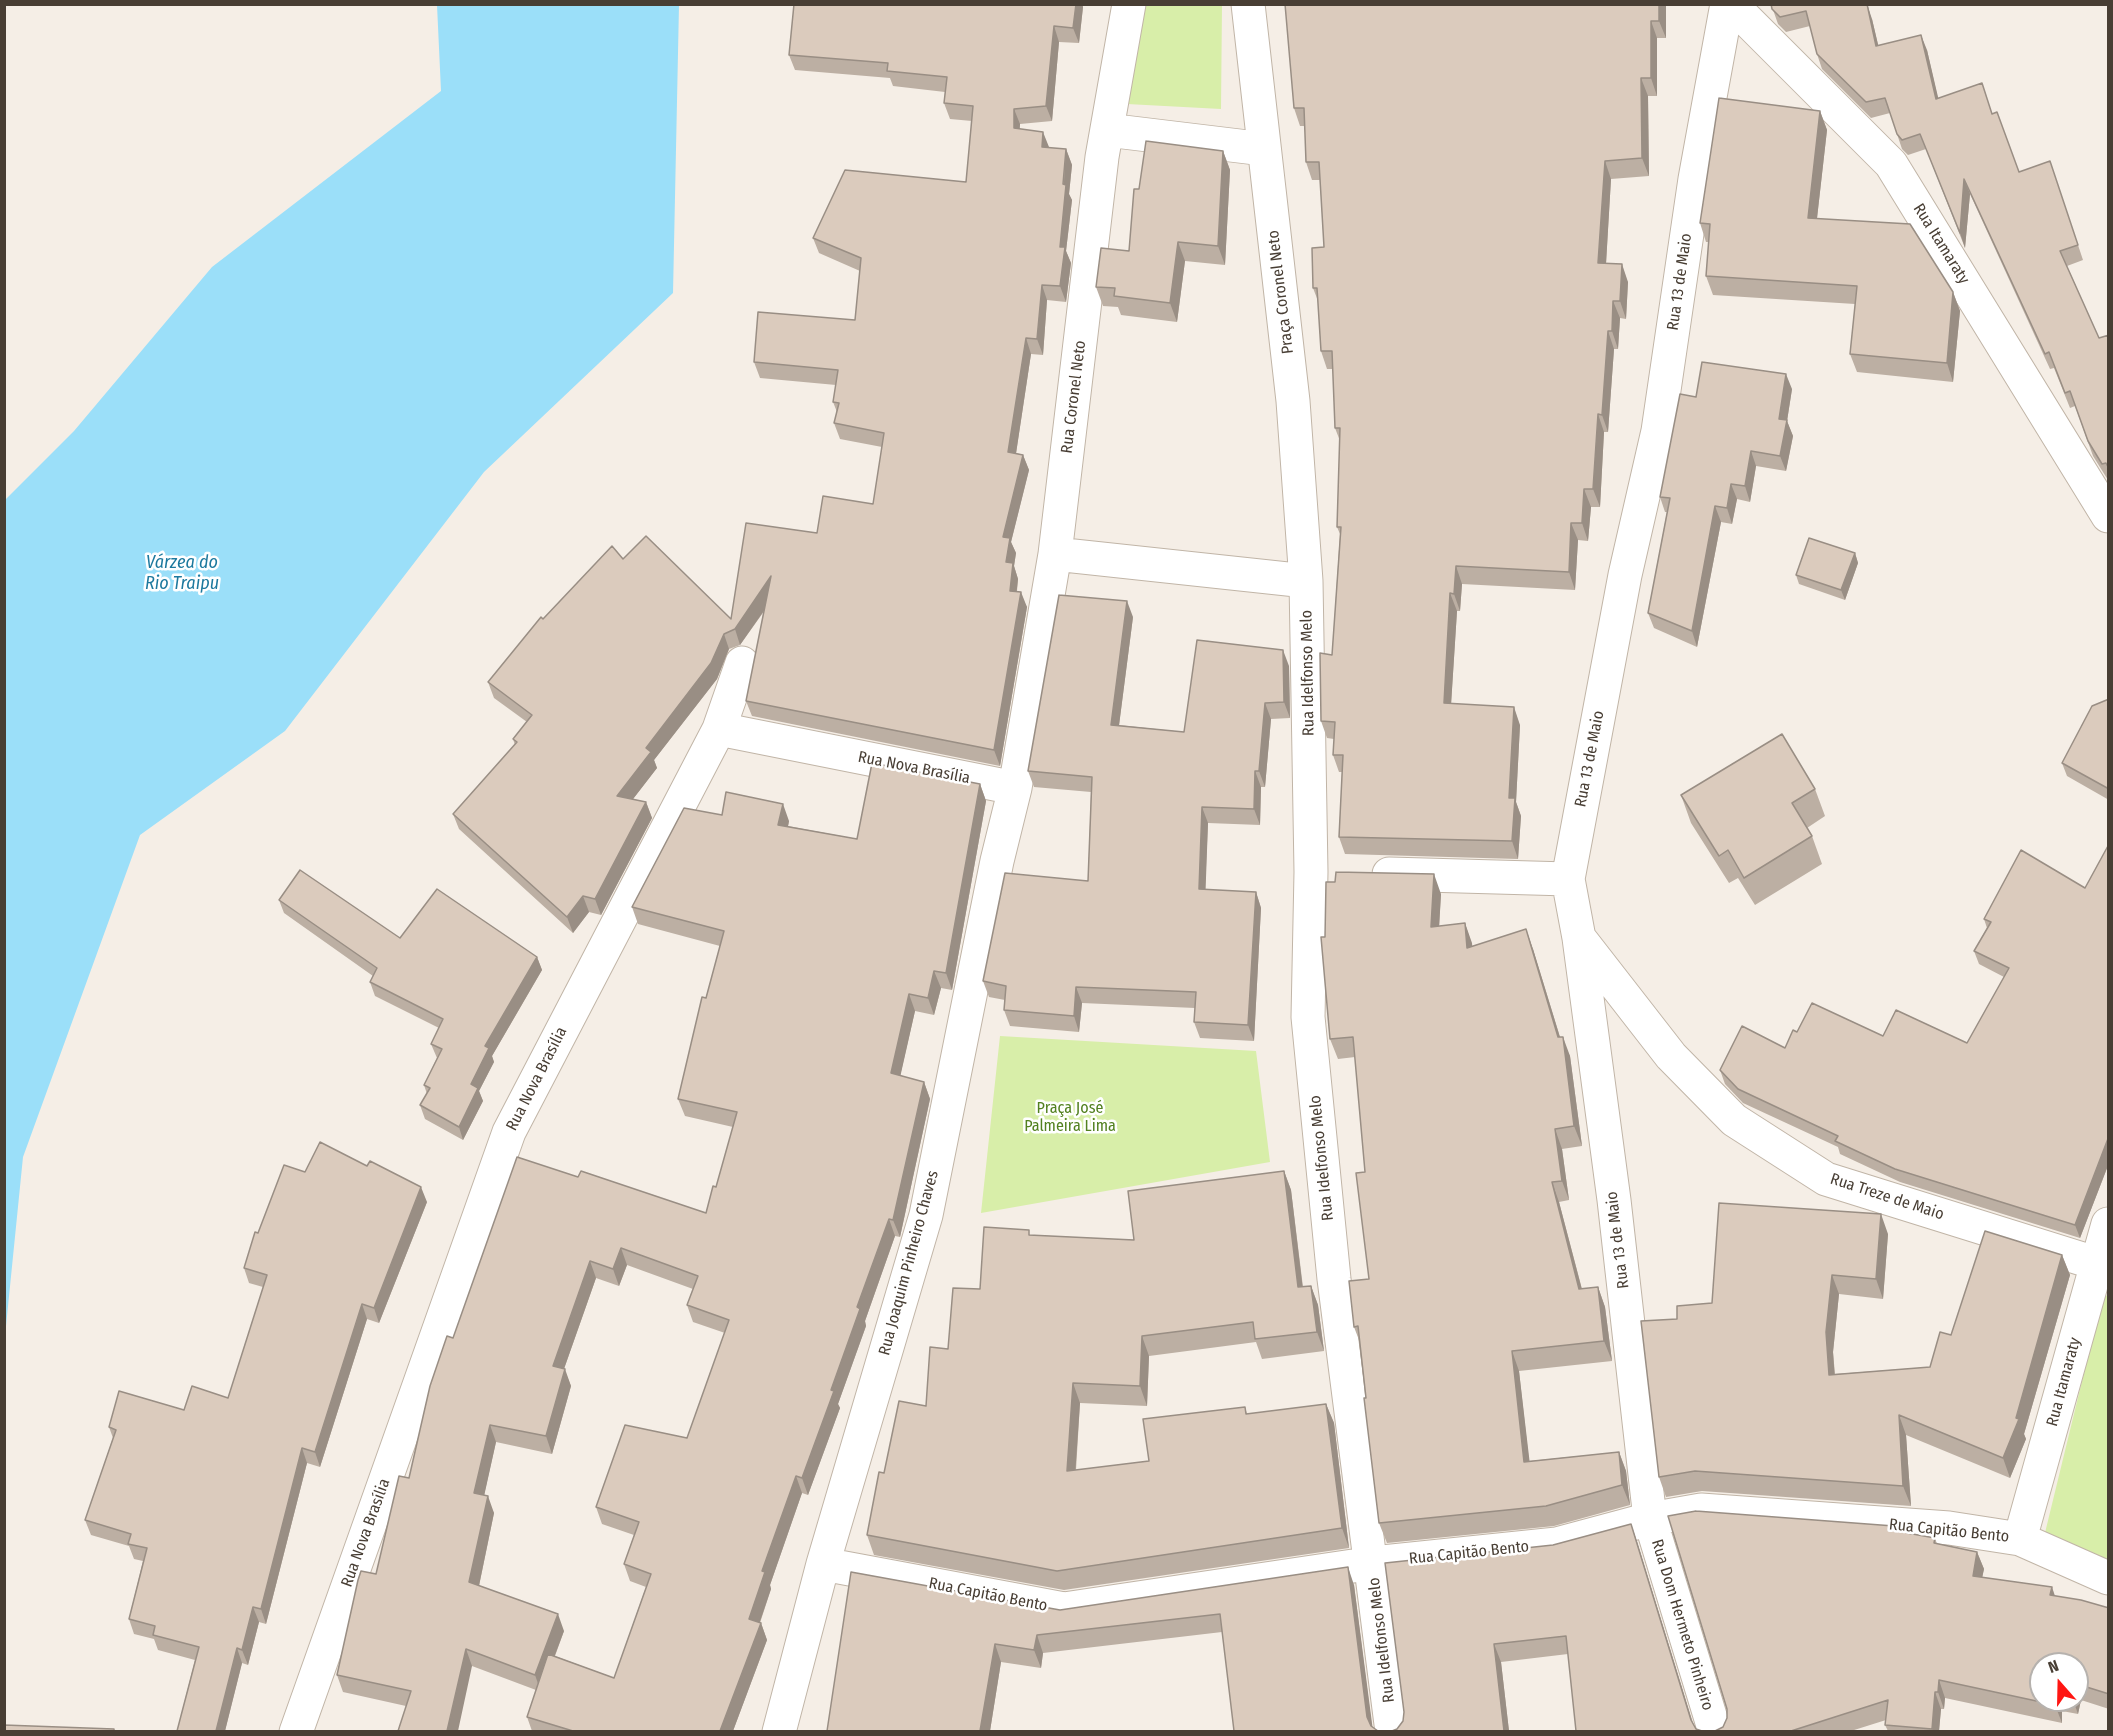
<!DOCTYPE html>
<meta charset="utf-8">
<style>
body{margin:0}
#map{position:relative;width:2113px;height:1736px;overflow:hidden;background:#f5eee6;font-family:"Fira Sans Condensed",sans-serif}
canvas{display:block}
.frame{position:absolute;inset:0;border:6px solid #483e34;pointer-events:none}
.north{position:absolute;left:2029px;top:1652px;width:60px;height:60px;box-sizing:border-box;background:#fff;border:2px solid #b6b2ae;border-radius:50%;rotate:340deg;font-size:16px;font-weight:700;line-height:24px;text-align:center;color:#483e34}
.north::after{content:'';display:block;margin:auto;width:21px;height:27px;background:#ff1612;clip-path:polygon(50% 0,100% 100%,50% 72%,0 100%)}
</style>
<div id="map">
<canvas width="2113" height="1736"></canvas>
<div class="frame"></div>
<div class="north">N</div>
</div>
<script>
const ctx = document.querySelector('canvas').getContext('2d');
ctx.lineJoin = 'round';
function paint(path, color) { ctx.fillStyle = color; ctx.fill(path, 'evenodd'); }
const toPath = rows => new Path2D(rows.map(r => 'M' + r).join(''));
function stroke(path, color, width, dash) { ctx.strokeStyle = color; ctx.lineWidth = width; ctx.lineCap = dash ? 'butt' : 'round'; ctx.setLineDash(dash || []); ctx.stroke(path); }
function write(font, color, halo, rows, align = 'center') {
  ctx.font = font + ' "Fira Sans Condensed",sans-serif'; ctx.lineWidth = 5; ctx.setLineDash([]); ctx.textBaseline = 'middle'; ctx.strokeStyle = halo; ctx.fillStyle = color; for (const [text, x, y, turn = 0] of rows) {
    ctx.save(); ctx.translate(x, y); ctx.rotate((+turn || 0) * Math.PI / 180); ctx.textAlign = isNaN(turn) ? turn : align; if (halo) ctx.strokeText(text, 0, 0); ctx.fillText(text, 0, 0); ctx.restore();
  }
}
paint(toPath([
 [1139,5,1222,5,1221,109,1127,104],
 [1000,1036,1256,1051,1270,1162,981,1213],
 [2103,1295,2108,1296,2108,1562,2043,1541]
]), '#d8eea9');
paint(toPath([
 [437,5,679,5,673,293,484,472,285,731,140,835,23,1157,5,1336,5,500,74,431,212,267,441,91]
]), '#9bdff9');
const minor = toPath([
 [1248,4,1293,401,1306,581,1311,872,1308,1017,1334,1279,1392,1732],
 [1731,4,1891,164,2108,516],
 [1107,130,1264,149],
 [1055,554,1306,581],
 [719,729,1015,788],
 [1389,874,1568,879],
 [1580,939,1671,1056,1734,1120,1826,1179,2108,1267],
 [2020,1539,2108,1224],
 [823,1564,1064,1609,1373,1563,1557,1544,1650,1519,1701,1510,1949,1528,2020,1539,2108,1578],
 [296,1732,509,1132,719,729,742,663],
 [779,1732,823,1564,926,1215,997,861,1015,788,1055,554,1102,157,1129,4],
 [1715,1732,1650,1519,1614,1200,1579,938,1568,879,1625,575,1658,431,1695,179,1727,4]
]);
stroke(minor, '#c1b5a7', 35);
stroke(minor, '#fff', 33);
paint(toPath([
 [794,4,1082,4,1083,7,1079,43,1059,42,1052,121,1020,124,1019,129,1049,148,1066,149,1072,165,1069,194,1072,200,1066,251,1071,263,1066,302,1047,300,1043,355,1031,354,1016,453,1023,455,1029,470,1011,542,1016,553,1014,566,1018,579,1017,591,1027,607,1000,766,752,716,746,701,765,610,740,645,729,649,717,679,654,760,657,768,633,799,646,802,652,818,601,915,589,912,573,933,459,829,453,814,515,745,513,739,527,722,494,698,488,682,543,619,623,559,731,619,817,533,873,504,882,447,840,439,834,423,837,412,833,402,836,385,760,378,754,362,855,320,860,271,819,253,813,238,966,182,972,121,950,119,944,103,945,92,893,86,890,78,795,70,789,55],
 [1666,4,1666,38,1657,38,1657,96,1648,96,1649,176,1611,179,1606,263,1628,282,1626,319,1620,318,1618,349,1614,349,1608,432,1604,432,1600,507,1591,507,1588,541,1578,540,1575,590,1462,584,1460,611,1457,611,1451,704,1520,725,1516,802,1521,816,1518,859,1345,854,1339,837,1342,772,1339,772,1333,755,1334,739,1327,738,1321,721,1332,655,1340,534,1337,527,1340,441,1335,428,1333,369,1327,369,1321,351,1318,301,1313,288,1324,247,1320,180,1312,180,1306,162,1305,126,1300,126,1294,108],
 [1771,4,1872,19,1878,45,1927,50,1938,99,1993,114,2019,172,2050,161,2083,260,2067,266,2099,338,2109,335,2109,479,2108,480,2093,456,2075,406,2070,408,2054,368,2050,369,1970,194,1965,248,1926,149,1908,155,1902,149,1890,113,1871,118,1822,69,1817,54,1810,26,1786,32,1778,24],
 [1820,111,1827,130,1817,218,1953,292,1960,311,1953,382,1857,372,1850,354,1855,304,1713,295,1706,276,1709,242,1706,242,1700,223],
 [1223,151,1230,170,1225,265,1185,261,1177,322,1121,315,1118,307,1103,306,1096,287,1129,251,1139,189],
 [1792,389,1787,421,1793,436,1786,471,1756,466,1750,502,1737,499,1732,524,1721,522,1697,647,1654,628,1648,613,1667,512,1665,512,1660,497,1696,397],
 [1855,553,1858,563,1845,600,1799,584,1796,575],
 [1133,617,1119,725,1184,732,1289,666,1290,718,1271,719,1265,787,1261,787,1260,825,1208,823,1205,890,1256,892,1261,908,1254,1041,1200,1038,1194,1022,1195,1008,1082,1003,1079,1032,1010,1026,1004,1010,1005,1000,989,997,983,981,1088,881,1091,792,1034,787,1028,771],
 [2109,699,2109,800,2067,776,2062,763],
 [980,784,986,801,952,990,941,988,934,1015,915,1011,900,1076,924,1082,930,1099,900,1237,895,1236,865,1321,866,1326,838,1404,840,1408,808,1495,802,1493,770,1585,771,1589,760,1623,761,1623,767,1640,733,1731,532,1731,527,1717,536,1690,472,1666,406,1706,343,1692,337,1675,376,1574,409,1478,453,1338,578,1177,706,1213,716,1187,733,1127,685,1116,678,1099,720,946,638,924,632,907,722,815,789,821,788,826,857,839],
 [627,1265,693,1289,687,1305,693,1322,725,1333,687,1438,596,1507,602,1524,634,1535,624,1564,630,1581,646,1587,614,1678,555,1656,564,1631,479,1586,494,1513,484,1495,496,1442,552,1454,571,1386,564,1369,596,1278,619,1286],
 [1815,789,1825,816,1807,828,1812,836,1822,864,1755,905,1738,878,1729,883,1691,823,1681,795],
 [2109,844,2109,1163,2080,1238,1900,1182,1840,1154,1838,1147,1743,1103,1725,1084,1720,1070,1785,1048,1797,1032,1883,1036,1967,1043,2004,977,1979,964,1974,951,1987,928,1984,919,2085,888],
 [1441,894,1439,926,1465,923,1472,946,1533,949,1560,1037,1570,1056,1582,1146,1562,1149,1569,1200,1559,1202,1582,1289,1598,1287,1605,1307,1612,1361,1519,1371,1529,1461,1619,1452,1626,1471,1630,1505,1554,1526,1387,1543,1379,1523,1359,1340,1354,1327,1369,1279,1365,1172,1355,1057,1338,1059,1330,1039],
 [279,900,400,938,537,957,542,970,492,1056,494,1062,479,1091,483,1101,463,1140,425,1119,420,1105,427,1094,424,1085,437,1058,431,1044,439,1028,375,996,370,982,373,976,284,913],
 [1284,1171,1291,1190,1303,1287,1311,1286,1318,1305,1324,1351,1262,1359,1256,1342,1149,1356,1147,1406,1080,1403,1076,1470,1149,1461,1245,1407,1247,1414,1326,1404,1334,1423,1349,1548,1064,1590,874,1555,867,1535,884,1473,926,1406,948,1349,980,1289,1031,1235,1134,1240],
 [305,1172,427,1202,379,1323,367,1319,320,1467,307,1463,266,1624,259,1622,248,1665,242,1663,225,1731,177,1731,195,1660,158,1650,154,1639,134,1634,129,1619,143,1561,134,1559,129,1546,91,1535,85,1520,113,1438,109,1427,184,1410,228,1398,263,1287,249,1283,244,1268,258,1233],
 [1888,1234,1883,1299,1839,1294,1833,1352,1835,1374,1930,1367,1951,1335,2062,1255,2070,1275,2024,1434,2026,1439,2010,1478,1906,1435,1911,1506,1702,1491,1666,1497,1659,1477,1677,1319,1712,1303],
 [1631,1524,1637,1542,1693,1723,1696,1729,1568,1654,1501,1662,1509,1731,1392,1731,1397,1729,1553,1545],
 [1909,1534,1935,1538,1937,1544,1977,1552,1984,1569,1982,1577,2055,1596,2109,1608,2109,1709,2081,1700,2078,1714,2062,1711,2062,1723,1945,1698,1944,1709,1941,1709,1939,1731,1888,1731,1885,1725,1886,1720,1851,1731,1715,1731,1723,1727],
 [2077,1664,2077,1700,2041,1700],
 [1354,1585,1372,1727,1222,1632,1043,1653,1041,1668,1001,1662,990,1731,827,1731,1060,1610]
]), '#bcafa3');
paint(toPath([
 [1076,4,1082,4,1083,7,1079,43,1073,28],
 [1659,4,1666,4,1666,38,1659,21],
 [1867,4,1872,19,1882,61,1876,46],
 [1651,21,1657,38,1657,96,1651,78],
 [1054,26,1059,42,1052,121,1046,106],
 [1921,35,1927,50,1942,114,1936,99],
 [1641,78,1648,96,1649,176,1642,158],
 [1014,109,1020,124,1019,144,1014,128],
 [1820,111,1827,130,1815,236,1808,218],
 [1043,132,1049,147,1042,147],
 [1066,149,1072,165,1069,194,1072,200,1066,251,1071,263,1066,302,1060,286,1060,247],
 [1223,151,1230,170,1225,265,1218,246],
 [1605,161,1611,179,1605,281,1598,263],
 [1964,179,1970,194,1965,248,1960,233],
 [1178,242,1185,261,1177,322,1170,303],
 [1622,264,1628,282,1626,319,1620,301],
 [1042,285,1047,300,1043,355,1037,339],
 [1953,292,1960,311,1953,382,1947,363],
 [1613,301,1620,318,1618,349,1612,331],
 [1608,331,1614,349,1608,432,1602,415],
 [1026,338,1031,354,1014,467,1008,452],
 [1786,374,1792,389,1787,421,1793,436,1786,471,1780,456,1779,419],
 [1598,414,1604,432,1600,507,1593,489],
 [1751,451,1756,466,1750,502,1745,486],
 [1023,455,1029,470,1011,542,1016,553,1014,566,1018,579,1015,606,1010,591,1003,537],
 [1731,484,1737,499,1732,524,1727,508],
 [1584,489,1591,507,1588,541,1582,523],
 [1715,506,1721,522,1697,647,1692,631],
 [1571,523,1578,540,1575,590,1569,572],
 [1855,553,1858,563,1845,600,1841,590],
 [1456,566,1462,584,1460,611,1454,594],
 [771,576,777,592,740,645,735,629],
 [1021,592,1027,607,1000,766,994,750],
 [1450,593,1457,611,1450,721,1444,703],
 [1127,601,1133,617,1117,741,1111,725],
 [724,634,729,649,717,679,654,760,657,768,623,812,617,796,646,748],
 [1283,650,1289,666,1290,718,1284,702],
 [1265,703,1271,719,1265,787,1259,771],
 [1514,707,1520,725,1516,802,1521,816,1518,859,1512,841,1509,798],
 [1255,771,1261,787,1260,825,1254,809],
 [980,784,986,801,952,990,946,973],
 [646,802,652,818,601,915,595,899],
 [783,804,789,821,785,842,778,825],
 [1202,807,1208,823,1205,905,1199,889],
 [1434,874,1441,894,1438,946,1431,927],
 [1256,892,1261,908,1254,1041,1248,1025],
 [583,896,589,912,573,933,567,917],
 [1465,923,1472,943,1474,967,1467,948],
 [1526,929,1533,949,1566,1057,1558,1037],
 [537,957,542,970,492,1056,494,1062,479,1091,483,1101,463,1140,459,1127,471,1084,485,1046],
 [934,971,941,988,934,1015,928,998],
 [1076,987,1082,1003,1079,1032,1074,1016],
 [909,994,915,1011,897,1091,891,1073],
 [1563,1037,1570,1056,1582,1146,1574,1126],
 [924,1082,930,1099,900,1237,893,1220],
 [1555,1129,1562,1149,1569,1200,1562,1181],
 [2109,1136,2109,1163,2080,1238,2075,1225],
 [1284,1171,1291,1190,1305,1307,1298,1287],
 [1552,1182,1559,1202,1587,1309,1579,1289],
 [421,1187,427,1202,379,1323,374,1308],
 [1881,1214,1888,1234,1883,1299,1876,1279],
 [889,1219,895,1236,865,1321,866,1326,838,1404,840,1408,808,1495,802,1478,857,1307],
 [621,1248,627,1265,619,1286,613,1269],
 [2062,1255,2070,1275,2024,1434,2026,1439,2010,1478,2003,1458,2016,1418],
 [590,1261,596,1278,559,1383,553,1366],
 [1832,1275,1839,1294,1833,1352,1836,1395,1829,1375,1826,1332],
 [1311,1286,1318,1305,1324,1351,1317,1332],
 [1598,1287,1605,1307,1612,1361,1604,1341],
 [362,1304,367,1319,320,1467,315,1452],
 [1142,1336,1149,1356,1147,1406,1140,1386],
 [1512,1351,1519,1371,1532,1482,1524,1462],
 [565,1369,571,1386,552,1454,546,1436],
 [1073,1383,1080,1403,1074,1491,1067,1471],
 [1326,1404,1334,1423,1349,1548,1342,1528],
 [1899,1415,1906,1435,1911,1506,1903,1486],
 [490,1425,496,1442,481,1510,474,1493],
 [302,1448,307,1463,266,1624,261,1609],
 [1619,1452,1626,1471,1630,1505,1622,1485],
 [796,1476,802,1493,770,1585,771,1589,755,1636,749,1619,762,1571],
 [488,1496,494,1513,476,1600,469,1582],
 [1631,1524,1637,1542,1695,1731,1691,1720],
 [1977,1552,1984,1569,1979,1593,1973,1576],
 [1348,1567,1354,1585,1373,1731,1367,1717],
 [2052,1587,2058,1605,2050,1595],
 [253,1607,259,1622,248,1665,242,1650],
 [558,1614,564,1631,541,1692,535,1675],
 [761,1623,767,1640,733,1731,720,1731],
 [1037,1635,1043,1653,1041,1668,1034,1650],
 [995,1644,1001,1662,990,1731,980,1731],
 [1494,1644,1501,1662,1509,1731,1504,1731],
 [237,1648,242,1663,225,1731,216,1731],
 [466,1649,472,1666,458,1731,447,1731],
 [1939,1680,1945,1698,1944,1709,1938,1692],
 [2077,1690,2081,1700,2078,1714,2073,1700,2077,1700],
 [1935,1692,1941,1709,1939,1731,1933,1731,1932,1729],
 [2055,1700,2057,1700,2062,1711,2062,1723,2055,1705]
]), '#998e84');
const building = toPath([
 [794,4,1076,4,1073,28,1054,26,1046,106,1014,109,1014,128,1043,132,1042,147,1066,149,1063,184,1066,185,1060,247,1065,247,1060,286,1042,285,1037,339,1026,338,1008,452,1023,455,1003,537,1010,538,1006,562,1013,563,1010,591,1021,592,994,750,746,701,771,576,735,629,724,634,711,663,646,748,651,752,617,796,646,802,595,899,583,896,567,917,453,814,517,742,513,739,532,715,488,682,541,617,543,619,612,546,623,559,646,536,731,619,746,523,817,533,823,496,873,504,884,433,834,423,839,403,833,402,838,370,754,362,758,312,855,320,861,258,813,238,845,170,966,182,973,106,944,103,947,77,887,71,888,63,789,55,794,4],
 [1285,4,1659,4,1659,21,1651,21,1651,78,1641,78,1642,158,1605,161,1598,263,1622,264,1620,301,1613,301,1612,331,1608,331,1602,415,1598,414,1593,489,1584,489,1582,523,1571,523,1569,572,1456,566,1454,594,1450,593,1444,703,1514,707,1509,798,1515,798,1512,841,1339,837,1343,755,1333,755,1335,722,1321,721,1320,653,1332,655,1341,527,1337,527,1340,428,1335,428,1332,351,1321,351,1317,288,1313,288,1312,248,1324,247,1319,162,1306,162,1304,108,1294,108,1285,4],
 [1771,4,1860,4,1861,5,1867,4,1876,46,1921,35,1936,99,1982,83,1992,114,1997,112,2019,172,2050,161,2078,245,2060,251,2099,338,2109,335,2109,469,2106,463,2102,464,2088,441,2070,391,2065,393,2049,352,2045,354,1964,179,1960,233,1920,134,1902,140,1897,134,1885,98,1866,102,1817,54,1806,11,1780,17,1772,9,1771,4],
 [1719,98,1820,111,1808,218,1910,224,1953,292,1947,363,1850,354,1857,286,1706,276,1710,224,1700,223,1719,98],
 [1146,141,1223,151,1218,246,1178,242,1170,303,1114,296,1115,288,1096,287,1101,248,1129,251,1134,189,1139,189,1146,141],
 [1702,362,1786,374,1779,419,1787,420,1780,456,1751,451,1745,486,1731,484,1727,508,1715,506,1692,631,1648,613,1670,498,1660,497,1680,394,1696,397,1702,362],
 [1809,538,1855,553,1841,590,1796,575,1809,538],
 [1059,595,1127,601,1111,725,1184,732,1197,640,1283,650,1284,702,1265,703,1259,771,1255,771,1254,809,1202,807,1199,889,1256,892,1248,1025,1194,1022,1196,992,1076,987,1074,1016,1004,1010,1006,986,983,981,1005,873,1088,881,1092,777,1028,771,1059,595],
 [2109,699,2109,789,2062,763,2092,706,2109,699],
 [1782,734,1815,789,1792,803,1812,836,1744,878,1728,850,1719,856,1681,795,1782,734],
 [872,763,980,784,946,973,934,971,928,998,909,994,891,1073,924,1082,893,1220,889,1219,857,1307,860,1309,831,1390,834,1391,802,1478,796,1476,762,1571,765,1572,749,1619,761,1623,720,1731,573,1731,527,1717,548,1654,614,1678,651,1574,624,1564,639,1522,596,1507,625,1425,687,1438,729,1320,687,1305,698,1276,621,1248,613,1269,590,1261,553,1366,565,1369,546,1436,490,1425,474,1493,488,1496,469,1582,558,1614,535,1675,466,1649,447,1731,398,1731,411,1691,337,1675,358,1580,361,1571,376,1574,399,1476,409,1478,430,1386,447,1336,453,1338,517,1157,578,1177,581,1171,706,1213,713,1186,716,1187,737,1112,678,1099,702,997,706,998,724,931,632,907,684,808,722,815,726,792,783,804,778,825,857,839,872,763],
 [2109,844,2109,1136,2075,1225,1895,1169,1835,1141,1838,1136,1738,1089,1720,1070,1742,1026,1785,1048,1793,1030,1797,1032,1812,1003,1883,1036,1896,1010,1967,1043,2009,968,1974,951,1991,922,1984,919,2021,850,2085,888,2109,844],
 [300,870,400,938,437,889,537,957,485,1046,489,1048,471,1084,478,1088,459,1127,420,1105,430,1088,424,1085,442,1049,431,1044,443,1019,370,982,377,968,279,900,300,870],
 [1336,872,1434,874,1431,927,1465,923,1467,948,1526,929,1558,1037,1563,1037,1574,1126,1555,1129,1562,1181,1552,1182,1579,1289,1598,1287,1604,1341,1512,1351,1524,1462,1619,1452,1622,1485,1546,1506,1379,1523,1364,1398,1366,1398,1358,1326,1354,1327,1349,1281,1369,1279,1356,1173,1365,1172,1353,1037,1330,1039,1321,937,1325,937,1326,882,1335,882,1336,872],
 [320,1142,367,1166,370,1161,421,1187,374,1308,362,1304,315,1452,302,1448,261,1609,253,1607,242,1650,237,1648,216,1731,177,1731,199,1647,153,1635,155,1626,129,1619,147,1548,128,1544,131,1534,85,1520,116,1430,109,1427,119,1391,184,1410,192,1386,228,1398,267,1275,244,1268,255,1232,258,1233,284,1165,305,1172,320,1142],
 [1284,1171,1298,1287,1311,1286,1317,1332,1255,1339,1253,1322,1142,1336,1140,1386,1073,1383,1067,1471,1149,1461,1143,1419,1245,1407,1246,1414,1326,1404,1342,1528,1057,1571,867,1535,879,1472,884,1473,899,1401,926,1406,930,1347,948,1349,953,1288,980,1289,984,1227,1029,1230,1029,1235,1134,1240,1128,1191,1284,1171],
 [1719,1203,1881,1214,1876,1279,1832,1275,1826,1332,1829,1375,1930,1367,1940,1332,1951,1335,1985,1231,2062,1255,2016,1418,2019,1419,2003,1458,1899,1415,1903,1486,1695,1471,1659,1477,1641,1321,1677,1319,1677,1306,1712,1303,1719,1203],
 [1696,1511,1907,1527,1907,1533,1935,1538,1934,1543,1977,1552,1973,1576,2052,1587,2050,1595,2081,1600,2109,1608,2109,1694,2077,1684,2077,1664,2041,1664,2041,1700,2055,1700,2055,1705,1939,1680,1938,1692,1935,1692,1932,1729,1885,1725,1888,1700,1791,1731,1715,1731,1723,1727,1727,1718,1727,1709,1668,1516,1696,1511],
 [1631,1524,1691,1720,1696,1729,1702,1731,1576,1731,1566,1636,1494,1644,1504,1731,1392,1731,1397,1729,1403,1721,1404,1712,1385,1563,1553,1545,1631,1524],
 [1348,1567,1367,1717,1371,1726,1378,1731,1234,1731,1220,1614,1037,1635,1034,1650,995,1644,980,1731,827,1731,851,1572,1060,1610,1348,1567],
 [4,1725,114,1729,114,1731,4,1731,4,1725]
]);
paint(building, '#dbcbbd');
stroke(building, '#998e84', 1.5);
write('16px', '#483e34', '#fff', [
 ["Rua Itamaraty",1941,244,58],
 ["Rua 13 de Maio",1680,282,-82],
 ["Praça Coronel Neto",1281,292,-97],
 ["Rua Coronel Neto",1074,397,-83],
 ["Rua Idelfonso Melo",1308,673,-91],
 ["Rua 13 de Maio",1590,759,-79],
 ["Rua Nova Brasília",914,768,11],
 ["Rua Nova Brasília",537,1079,-63],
 ["Rua Idelfonso Melo",1322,1158,-96],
 ["Rua Treze de Maio",1887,1197,18],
 ["Rua 13 de Maio",1618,1240,-97],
 ["Rua Joaquim Pinheiro Chaves",909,1263,-75],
 ["Rua Itamaraty",2064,1382,-75],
 ["Rua Capitão Bento",1949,1531,6],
 ["Rua Nova Brasília",366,1533,-70],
 ["Rua Capitão Bento",1469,1553,-6],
 ["Rua Capitão Bento",988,1595,11],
 ["Rua Dom Hermeto Pinheiro",1682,1625,73],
 ["Rua Idelfonso Melo",1382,1640,-97]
]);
write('16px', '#528120', '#fff', [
 ["Praça José",1070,1109],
 ["Palmeira Lima",1070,1127]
]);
write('italic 18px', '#1d799e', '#fff', [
 ["Várzea do",182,563],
 ["Rio Traipu",182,584]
]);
</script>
